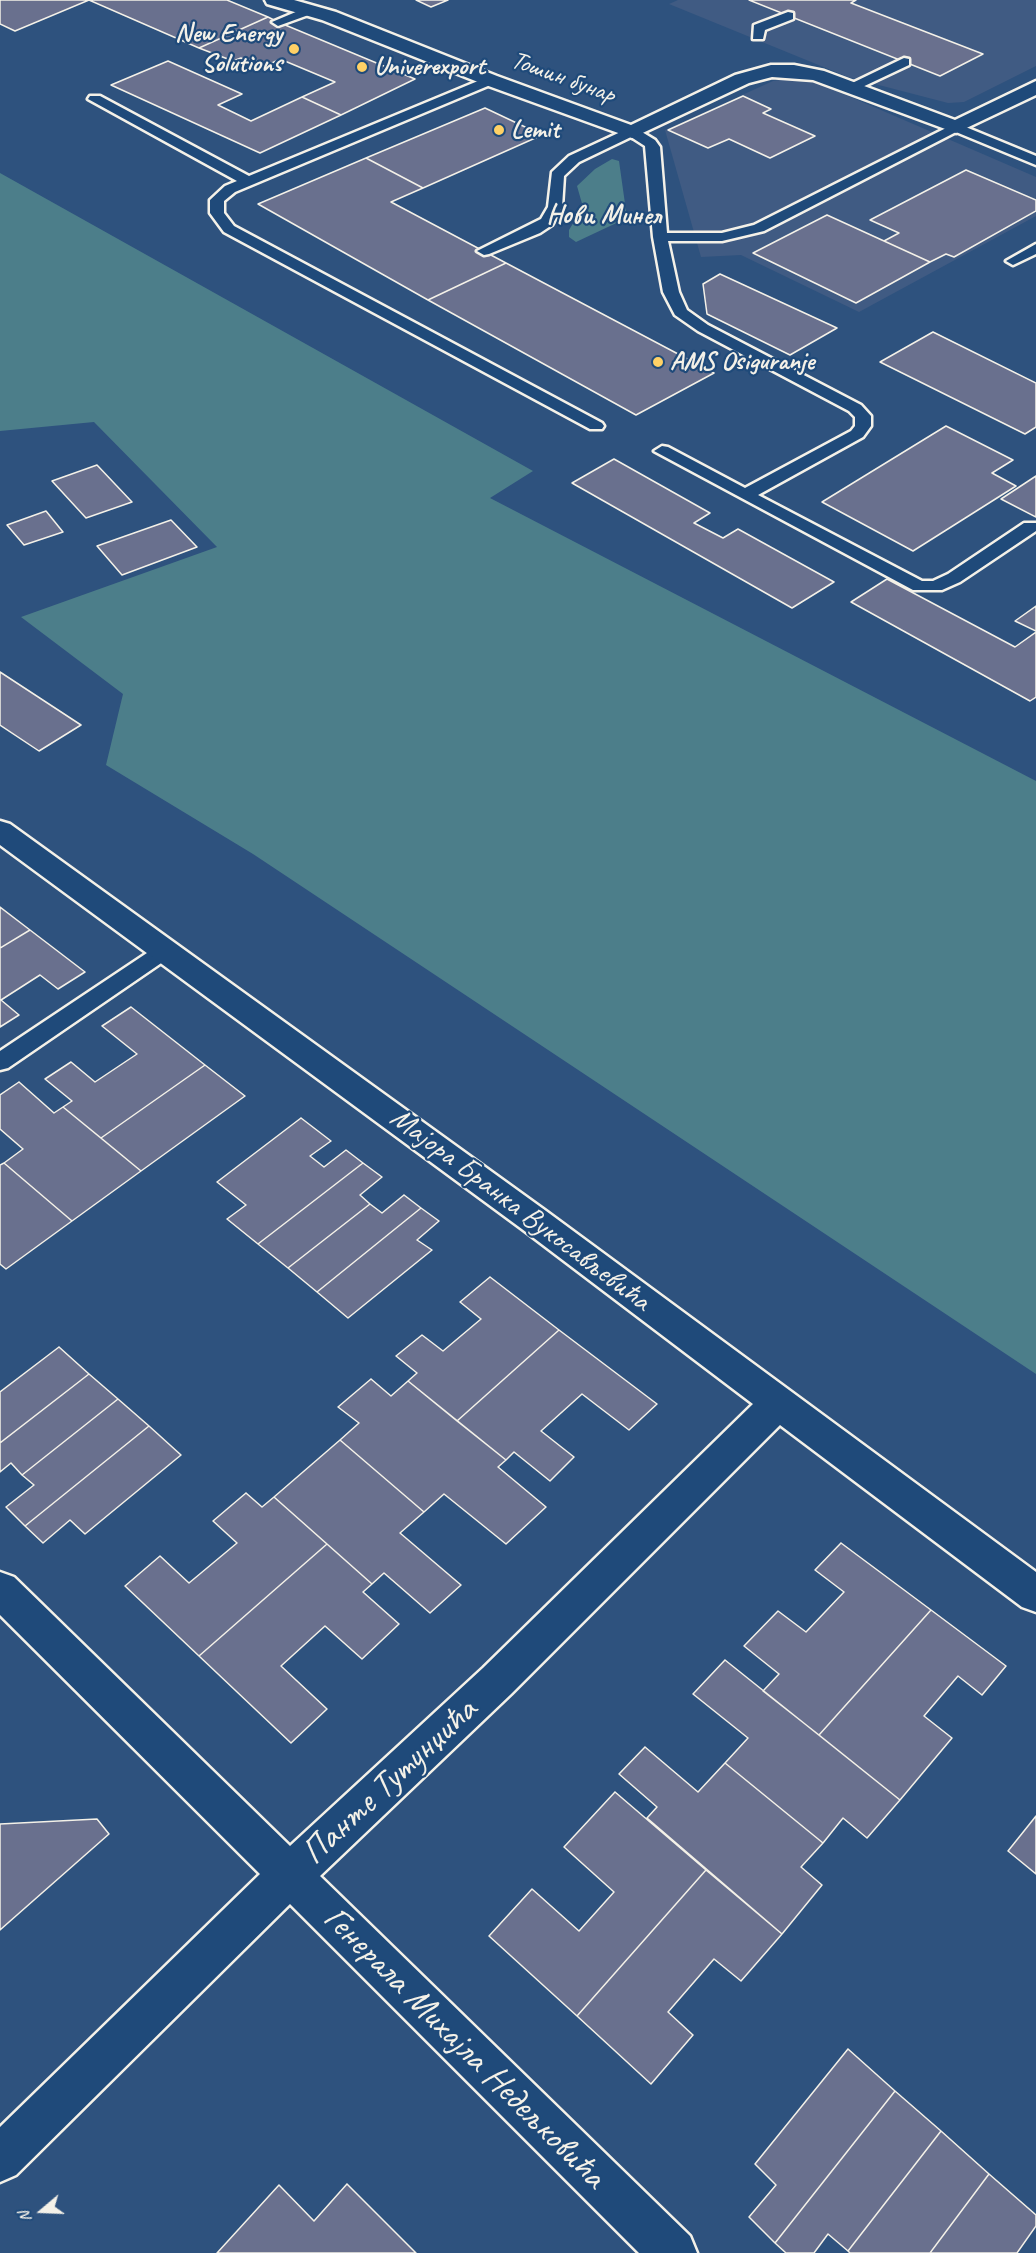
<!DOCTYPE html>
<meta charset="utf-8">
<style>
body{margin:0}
#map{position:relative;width:1036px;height:2253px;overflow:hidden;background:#2e527e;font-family:Caveat,sans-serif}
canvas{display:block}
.north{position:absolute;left:12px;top:2181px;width:60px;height:60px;-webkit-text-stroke:4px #1f4a7a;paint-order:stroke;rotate:251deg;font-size:16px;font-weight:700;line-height:24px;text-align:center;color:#f4f1e8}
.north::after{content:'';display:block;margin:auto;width:21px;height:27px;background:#f4f1e8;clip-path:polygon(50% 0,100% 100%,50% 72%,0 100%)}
</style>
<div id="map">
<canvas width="1036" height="2253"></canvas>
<div class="north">N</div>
</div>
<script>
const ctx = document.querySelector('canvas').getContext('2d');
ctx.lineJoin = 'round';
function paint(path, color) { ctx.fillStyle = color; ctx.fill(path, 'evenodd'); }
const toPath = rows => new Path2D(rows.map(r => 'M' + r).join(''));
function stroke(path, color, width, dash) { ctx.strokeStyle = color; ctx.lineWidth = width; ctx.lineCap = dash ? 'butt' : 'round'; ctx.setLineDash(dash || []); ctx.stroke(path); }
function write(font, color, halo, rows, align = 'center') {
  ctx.font = font + ' Caveat,sans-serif'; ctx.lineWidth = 4.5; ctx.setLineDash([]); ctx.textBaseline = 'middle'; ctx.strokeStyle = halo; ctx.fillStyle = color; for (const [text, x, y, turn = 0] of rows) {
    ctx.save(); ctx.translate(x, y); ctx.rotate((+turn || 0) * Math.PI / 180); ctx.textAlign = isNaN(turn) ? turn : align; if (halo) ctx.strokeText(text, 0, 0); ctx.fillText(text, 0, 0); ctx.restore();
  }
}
paint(toPath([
 [678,0,1036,0,1036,66,964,102,948,103,848,77,669,4],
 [785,79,816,82,1036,177,1036,216,859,312,741,255,701,257,665,130,773,81]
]), '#405b83');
paint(toPath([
 [612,159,619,161,627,218,576,242,569,237,569,230,583,207,577,186,595,169],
 [0,173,533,471,490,498,1036,781,1036,1374,253,854,106,765,123,694,21,617,217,547,94,422,0,431]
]), '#4c7e8a');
const building = toPath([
 [0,0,227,0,268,17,199,48,89,0,15,31,0,24,0,0],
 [416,0,448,0,431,7,416,0],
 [749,0,856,0,851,3,983,54,940,76,749,0],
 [268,17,278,22,415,79,341,115,302,97,335,82,280,59,268,65,253,59,248,61,241,58,233,61,199,48,268,17],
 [168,61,242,94,218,105,251,121,302,97,341,115,260,153,111,85,168,61],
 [743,96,771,109,763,113,815,136,770,158,729,139,708,148,668,130,743,96],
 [485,108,542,135,423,188,366,158,485,108],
 [366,158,423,188,391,202,506,263,428,300,258,204,366,158],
 [966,170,1036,200,1036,211,954,257,946,254,930,262,884,241,899,233,870,220,966,170],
 [827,215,884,241,930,262,856,303,753,253,827,215],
 [506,263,714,373,636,415,428,300,506,263],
 [720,274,837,328,790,355,707,314,703,284,720,274],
 [933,332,1036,383,1036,427,1025,434,880,362,933,332],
 [946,426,1013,460,992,473,1016,486,913,551,822,502,946,426],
 [614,459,710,513,694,523,723,538,738,529,834,582,792,608,572,483,614,459],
 [97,465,132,502,86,518,52,481,97,465],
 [1036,476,1036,517,1001,499,1036,476],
 [46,511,63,532,24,545,7,525,46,511],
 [171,520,197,547,122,575,97,546,171,520],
 [887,579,1015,647,1036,632,1036,697,1030,701,851,602,887,579],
 [1036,606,1036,631,1015,621,1036,606],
 [0,672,81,725,39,751,0,725,0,672],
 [0,907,30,930,0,948,0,907],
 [30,930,85,972,58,989,40,975,1,1000,19,1015,0,1027,0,948,30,930],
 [131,1007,205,1065,101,1138,63,1107,72,1101,45,1079,71,1062,95,1082,137,1054,102,1026,131,1007],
 [205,1065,245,1096,141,1171,101,1138,205,1065],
 [19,1082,54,1113,63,1107,141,1171,72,1221,4,1163,23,1149,0,1129,0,1095,19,1082],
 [301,1118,331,1141,310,1156,324,1167,346,1150,363,1163,258,1244,227,1219,246,1205,217,1182,301,1118],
 [4,1163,72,1221,6,1269,0,1264,0,1165,4,1163],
 [363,1163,382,1177,360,1195,370,1204,288,1268,258,1244,363,1163],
 [404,1195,421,1208,317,1292,288,1268,370,1204,382,1213,404,1195],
 [421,1208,439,1221,417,1240,432,1250,348,1318,317,1292,421,1208],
 [490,1277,559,1330,457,1421,408,1381,417,1373,396,1356,422,1335,443,1351,481,1319,460,1302,490,1277],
 [559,1330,657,1404,629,1430,582,1394,541,1431,574,1457,550,1481,514,1452,506,1460,457,1421,559,1330],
 [59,1347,89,1374,0,1443,0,1392,59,1347],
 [89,1374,118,1399,22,1475,11,1463,0,1472,0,1443,89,1374],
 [371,1379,391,1396,408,1381,506,1460,498,1467,546,1507,506,1544,444,1494,424,1512,340,1440,359,1423,338,1407,371,1379],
 [118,1399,149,1426,25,1526,6,1507,34,1485,22,1475,118,1399],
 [149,1426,181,1455,85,1534,70,1520,43,1543,25,1526,149,1426],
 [340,1440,424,1512,400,1533,461,1585,430,1613,384,1573,372,1584,274,1497,340,1440],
 [246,1493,262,1507,274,1497,327,1544,199,1656,125,1586,160,1556,189,1583,237,1543,213,1521,246,1493],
 [841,1543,931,1610,819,1735,763,1691,779,1674,744,1646,778,1611,806,1632,844,1592,815,1570,841,1543],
 [327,1544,372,1584,363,1592,399,1624,362,1659,325,1626,281,1666,327,1709,291,1743,199,1656,327,1544],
 [931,1610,1006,1666,982,1695,958,1676,924,1716,952,1738,900,1800,819,1735,931,1610],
 [725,1660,900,1800,867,1838,843,1818,823,1843,725,1763,748,1738,693,1694,725,1660],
 [645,1747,698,1792,725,1763,823,1843,801,1867,822,1885,782,1934,647,1818,657,1807,619,1774,645,1747],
 [615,1792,706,1870,577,2016,489,1936,532,1889,579,1931,614,1892,564,1847,615,1792],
 [1036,1816,1036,1874,1008,1851,1036,1816],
 [97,1819,109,1834,0,1930,0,1824,97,1819],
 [706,1870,782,1934,741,1981,714,1959,668,2012,693,2035,651,2084,577,2016,706,1870],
 [848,2049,895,2091,775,2243,749,2217,776,2185,755,2164,848,2049],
 [895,2091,941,2131,848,2251,828,2234,814,2253,786,2253,775,2243,895,2091],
 [941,2131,989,2174,930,2253,850,2253,848,2251,941,2131],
 [989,2174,1036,2215,1036,2226,1017,2253,930,2253,989,2174],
 [347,2184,416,2253,217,2253,279,2185,314,2221,347,2184]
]);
paint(building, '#69708e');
stroke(building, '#f4f1e8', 1.5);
const service = toPath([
 [310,6,316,10,314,13,278,26,272,22,310,6],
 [788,12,793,13,793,19,765,30,763,39,753,39,754,25,788,12],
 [904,58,909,59,909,65,856,90,851,91,844,87,904,58],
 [490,76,495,77,495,83,235,192,224,201,224,213,234,226,602,423,604,426,602,429,590,429,224,232,210,213,210,200,225,186,237,181,88,99,90,96,100,96,249,176,490,76],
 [956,123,1036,156,1036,165,956,132,764,231,722,241,668,241,679,292,687,310,708,325,861,405,871,416,871,426,863,437,758,495,922,581,933,581,948,574,1024,523,1036,523,1036,531,960,582,942,590,913,590,654,451,662,446,668,447,745,488,851,431,855,426,855,417,849,411,698,331,675,315,663,292,653,237,645,146,631,137,579,162,564,176,562,207,552,225,540,233,489,254,484,255,477,251,541,219,548,207,552,172,569,156,627,129,637,129,655,140,660,147,667,233,722,233,754,225,956,123],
 [1036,244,1036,254,1013,265,1006,261,1036,244],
 [166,943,173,945,176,950,173,955,8,1068,0,1070,0,1051,159,945,166,943]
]);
const minor = toPath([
 [265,0,294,0,336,12,497,76,631,125,735,75,771,65,794,65,824,71,955,120,1036,81,1036,95,956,133,813,80,772,77,749,83,632,138,483,84,322,20,267,4,265,0],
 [0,821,10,824,546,1211,1036,1572,1036,1612,1022,1607,780,1425,511,1694,320,1876,690,2236,697,2253,639,2253,290,1904,16,2175,0,2182,0,2127,260,1874,0,1615,0,1572,14,1577,290,1846,483,1668,753,1404,522,1229,0,845,0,821]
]);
stroke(service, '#f4f1e8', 5);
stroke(minor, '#f4f1e8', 5);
paint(service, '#1f4a7a');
paint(minor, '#1f4a7a');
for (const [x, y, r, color] of [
 [294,49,6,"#ffd166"],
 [362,67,6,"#ffd166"],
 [499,130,6,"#ffd166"],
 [658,362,6,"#ffd166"]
]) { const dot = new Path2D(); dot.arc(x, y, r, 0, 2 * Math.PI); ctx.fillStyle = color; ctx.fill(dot); stroke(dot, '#1f4a7a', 2); }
write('bold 26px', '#f4f1e8', '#1f4a7a', [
 ["New Energy",282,34,"right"],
 ["Solutions",282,64,"right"],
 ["Univerexport",374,67],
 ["Lemit",511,130],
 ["AMS Osiguranje",670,362]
], 'left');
write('26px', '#f4f1e8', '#1f4a7a', [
 ["Тошин бунар",563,78,20]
]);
write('bold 27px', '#f4f1e8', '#1f4a7a', [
 ["Нови Минел",604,216]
]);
write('30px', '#f4f1e8', '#1f4a7a', [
 ["Мајора Бранка Вукосављевића",520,1210,37]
]);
write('36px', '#f4f1e8', '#1f4a7a', [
 ["Панте Тутунџића",390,1782,-43],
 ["Генерала Михајла Недељковића",464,2048,45]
]);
</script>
